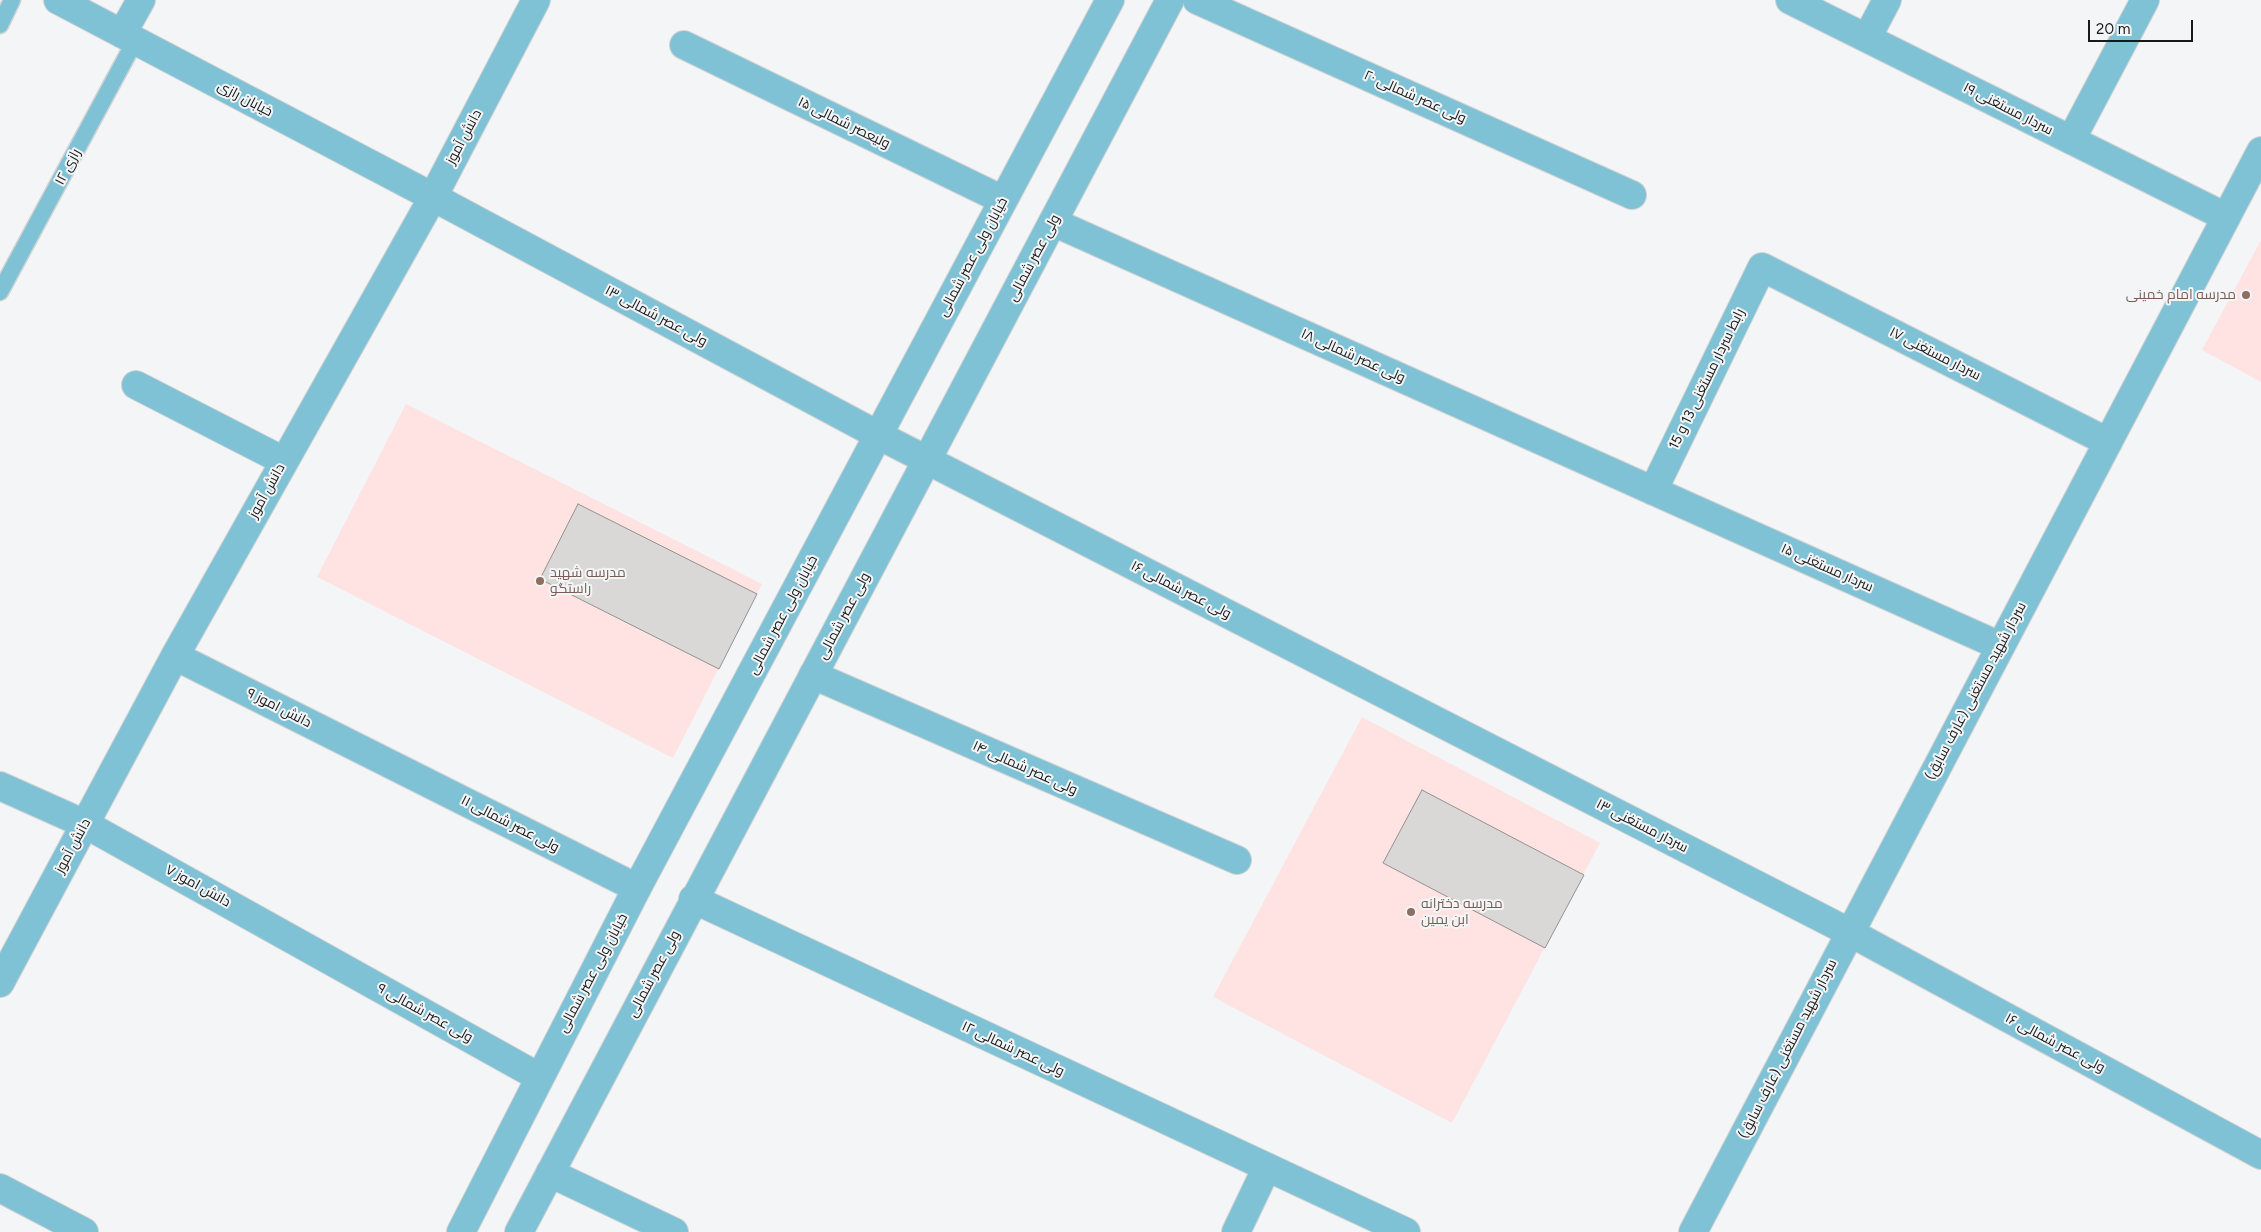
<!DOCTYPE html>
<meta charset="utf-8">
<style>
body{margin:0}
#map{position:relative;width:2261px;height:1232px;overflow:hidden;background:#f3f5f7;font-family:Figtree,sans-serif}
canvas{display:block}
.scale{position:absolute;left:2088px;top:20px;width:105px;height:22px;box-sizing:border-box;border:2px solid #181919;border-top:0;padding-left:6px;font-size:15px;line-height:18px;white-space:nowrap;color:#181919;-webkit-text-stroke:4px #f3f5f7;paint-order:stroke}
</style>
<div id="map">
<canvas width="2261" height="1232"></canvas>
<div class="scale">20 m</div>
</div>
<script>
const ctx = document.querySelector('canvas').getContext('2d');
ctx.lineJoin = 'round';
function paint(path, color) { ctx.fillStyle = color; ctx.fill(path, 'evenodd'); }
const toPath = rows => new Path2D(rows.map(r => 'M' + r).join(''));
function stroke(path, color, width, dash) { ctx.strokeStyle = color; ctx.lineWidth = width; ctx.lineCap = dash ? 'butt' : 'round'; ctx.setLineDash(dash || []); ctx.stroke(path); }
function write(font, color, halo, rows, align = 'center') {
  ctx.font = font + ' Figtree,Cairo,sans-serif'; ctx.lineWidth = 4; ctx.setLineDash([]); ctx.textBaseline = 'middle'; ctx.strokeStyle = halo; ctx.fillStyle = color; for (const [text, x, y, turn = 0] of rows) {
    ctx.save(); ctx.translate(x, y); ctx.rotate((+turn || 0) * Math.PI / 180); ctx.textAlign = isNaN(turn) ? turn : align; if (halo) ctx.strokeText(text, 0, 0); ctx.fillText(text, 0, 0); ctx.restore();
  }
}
paint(toPath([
 [2261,240,2261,382,2202,350],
 [406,404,762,584,673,758,317,577],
 [1362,717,1600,843,1452,1123,1213,997]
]), '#ffe3e3');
const building = toPath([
 [578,504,757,594,719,669,540,579,578,504],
 [1422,790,1584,875,1545,948,1383,863,1422,790]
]);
paint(building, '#dad8d6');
stroke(building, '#949190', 1);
const service = toPath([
 [0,25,12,0],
 [0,292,135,41]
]);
const minor = toPath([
 [58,0,433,197,878,435,1849,932,2261,1155],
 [1197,0,1632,195],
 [1790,0,2226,217],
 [122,34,141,0],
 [1867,38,1887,0],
 [684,45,1003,200],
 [2071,140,2145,0],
 [1053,222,2000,646],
 [136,385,284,461],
 [1653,491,1762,267,2108,442],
 [175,656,637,888],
 [813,675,1237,860],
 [0,786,85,824,539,1077],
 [693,899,1406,1232],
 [0,983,175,656,433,197,536,0],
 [550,1173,674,1232],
 [0,1188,84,1232],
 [1236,1232,1267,1167]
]);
const tertiary = toPath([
 [461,1232,637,888,1110,0],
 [519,1232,1170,0],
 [1693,1232,2261,151]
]);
stroke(service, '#d0d2d3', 19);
stroke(minor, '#d0d2d3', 30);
stroke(tertiary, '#d0d2d3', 30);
stroke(service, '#7fc2d5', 16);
stroke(minor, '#7fc2d5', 28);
stroke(tertiary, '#7fc2d5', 28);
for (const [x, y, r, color] of [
 [2246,295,5,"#8d6e63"],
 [540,581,5,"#8d6e63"],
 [1411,912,5,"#8d6e63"]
]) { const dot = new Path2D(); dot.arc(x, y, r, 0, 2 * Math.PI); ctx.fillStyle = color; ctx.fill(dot); stroke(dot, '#f3f5f7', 2); }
write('14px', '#181919', '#f3f5f7', [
 ["ولی عصر شمالی ۲۰",1415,97,24],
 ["خیابان رازی",245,99,28],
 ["سردار مستغنی ۱۹",2008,109,27],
 ["ولیعصر شمالی ۱۵",844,123,26],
 ["دانش آموز",464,137,-62],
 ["رازی ۱۲",68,167,-62],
 ["خیابان ولی عصر شمالی",973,257,-62],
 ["ولی عصر شمالی",1034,258,-62],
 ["ولی عصر شمالی ۱۳",656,316,28],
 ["سردار مستغنی ۱۷",1935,354,27],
 ["ولی عصر شمالی ۱۸",1353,356,24],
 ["رابط سردار مستغنی 13 و 15",1707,379,-64],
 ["دانش آموز",267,491,-61],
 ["سردار مستغنی ۱۵",1827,568,24],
 ["ولی عصر شمالی ۱۶",1181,590,27],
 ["خیابان ولی عصر شمالی",783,615,-62],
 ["ولی عصر شمالی",844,616,-62],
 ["سردار شهید مستغنی (عارف سابق)",1976,691,-62],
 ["دانش اموز ۹",279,708,27],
 ["ولی عصر شمالی ۱۴",1025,768,24],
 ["ولی عصر شمالی ۱۱",510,824,27],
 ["سردار مستغنی ۱۳",1642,826,27],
 ["دانش آموز",73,846,-62],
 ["دانش اموز ۷",198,886,29],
 ["خیابان ولی عصر شمالی",593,973,-62],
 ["ولی عصر شمالی",654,974,-62],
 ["ولی عصر شمالی ۹",425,1013,29],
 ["ولی عصر شمالی ۱۶",2055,1043,28],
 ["ولی عصر شمالی ۱۲",1013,1049,25],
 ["سردار شهید مستغنی (عارف سابق)",1788,1049,-63]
]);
write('14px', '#785e54', '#f3f5f7', [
 ["مدرسه امام خمینی",2236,295,"right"],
 ["مدرسه شهید",550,573],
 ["راستگو",550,589],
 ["مدرسه دخترانه",1421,904],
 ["ابن یمین",1421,920]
], 'left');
</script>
